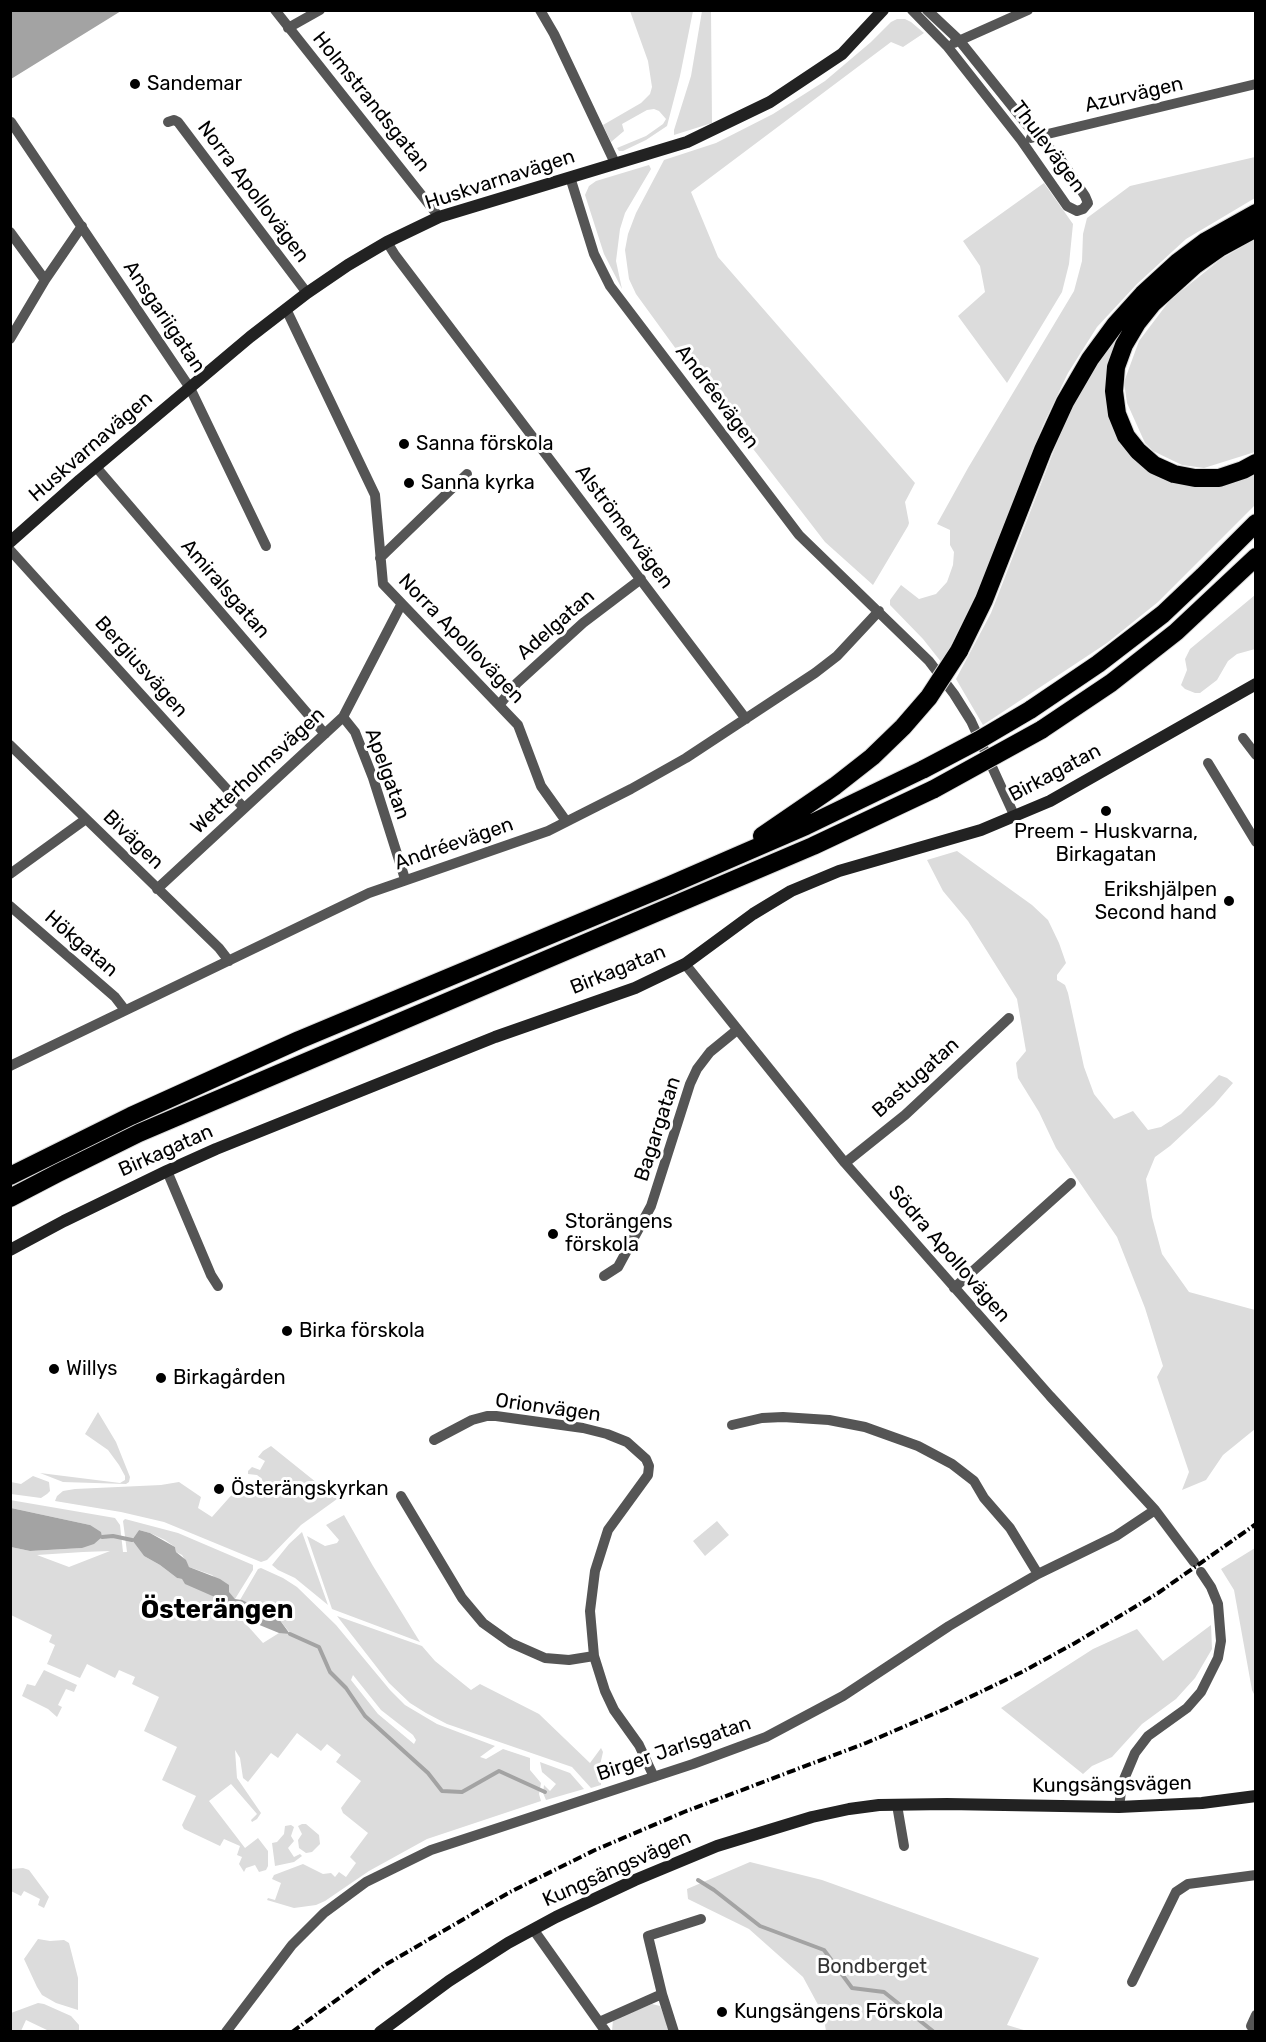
<!DOCTYPE html>
<meta charset="utf-8">
<style>
body{margin:0}
#map{position:relative;width:1266px;height:2042px;overflow:hidden;background:#fff;font-family:Rubik,sans-serif}
canvas{display:block}
.frame{position:absolute;inset:0;border:12px solid #000;pointer-events:none}
</style>
<div id="map">
<canvas width="1266" height="2042"></canvas>
<div class="frame"></div>
</div>
<script>
const ctx = document.querySelector('canvas').getContext('2d');
ctx.lineJoin = 'round';
function paint(path, color) { ctx.fillStyle = color; ctx.fill(path, 'evenodd'); }
const toPath = rows => new Path2D(rows.map(r => 'M' + r).join(''));
function stroke(path, color, width, dash) { ctx.strokeStyle = color; ctx.lineWidth = width; ctx.lineCap = dash ? 'butt' : 'round'; ctx.setLineDash(dash || []); ctx.stroke(path); }
function write(font, color, halo, rows, align = 'center') {
  ctx.font = font + ' Rubik,sans-serif'; ctx.lineWidth = 6; ctx.setLineDash([]); ctx.textBaseline = 'middle'; ctx.strokeStyle = halo; ctx.fillStyle = color; for (const [text, x, y, turn = 0] of rows) {
    ctx.save(); ctx.translate(x, y); ctx.rotate((+turn || 0) * Math.PI / 180); ctx.textAlign = isNaN(turn) ? turn : align; if (halo) ctx.strokeText(text, 0, 0); ctx.fillText(text, 0, 0); ctx.restore();
  }
}
paint(toPath([
 [630,11,693,11,680,76,667,126,646,140,623,151,619,151,617,148,646,136,663,124,666,119,659,111,654,109,647,110,622,124,624,131,611,142,603,125,641,103,650,94,652,87,648,61],
 [702,11,711,11,712,123,674,135,674,130,691,76],
 [897,19,905,19,911,22,924,33,903,47,891,42,691,192,718,257,915,483,905,502,909,523,908,526,873,585,825,542,676,349,636,294,629,279,625,250,628,234,636,213,664,160,716,143,773,114,825,81,871,42,891,22],
 [1255,157,1255,198,1186,239,1137,284,1097,327,1068,373,1043,425,986,574,942,663,923,639,890,605,890,600,901,585,919,599,936,594,947,582,953,565,954,552,950,545,950,530,937,524,968,468,1074,291,1082,261,1083,234,1087,218,1130,186],
 [649,165,651,169,625,213,620,229,616,261,622,289,604,254,585,195,589,186,596,181],
 [1044,183,1073,224,1069,264,1062,292,1007,383,958,316,985,292,980,266,963,241],
 [1255,239,1255,452,1204,468,1182,465,1153,451,1145,443,1127,403,1124,382,1139,341,1170,300,1221,259],
 [1123,325,1123,334,1112,424,1178,481,1255,469,1255,505,1158,602,1107,643,983,725,956,679,991,613,1065,422,1097,362],
 [1255,595,1255,649,1237,654,1228,661,1217,680,1200,693,1195,693,1185,689,1181,685,1187,670,1185,659,1190,649],
 [957,851,1032,905,1048,920,1059,943,1066,963,1057,975,1057,980,1065,985,1068,993,1084,1067,1094,1094,1114,1119,1133,1111,1148,1130,1161,1127,1181,1114,1219,1075,1227,1078,1233,1083,1214,1105,1170,1146,1155,1157,1146,1179,1152,1217,1162,1254,1189,1292,1255,1310,1255,1429,1223,1455,1206,1480,1182,1490,1189,1472,1157,1377,1163,1366,1145,1308,1117,1237,1056,1148,1039,1112,1018,1078,1016,1063,1026,1051,1017,999,968,921,943,891,927,860],
 [98,1412,116,1442,130,1477,129,1482,126,1484,63,1482,40,1473,120,1483,125,1480,125,1476,119,1465,108,1450,85,1434],
 [271,1446,337,1499,301,1525,267,1560,261,1562,164,1522,121,1512,55,1501,57,1496,63,1491,75,1489,161,1485,179,1482,201,1497,198,1508,212,1517,236,1490,239,1489,253,1495,260,1492,263,1484,262,1479,257,1475,248,1474,248,1471,252,1467,260,1470,265,1461,258,1457,263,1451],
 [33,1476,49,1482,50,1491,47,1494,41,1498,11,1494,11,1482,21,1484],
 [10,1500,115,1518,120,1525,123,1552,127,1552,123,1521,125,1519,178,1533,253,1565,253,1570,235,1599,212,1575,189,1567,182,1555,176,1552,175,1547,165,1540,150,1533,139,1530,132,1540,144,1556,160,1565,177,1578,182,1579,217,1598,228,1610,237,1614,263,1643,279,1633,290,1633,279,1619,240,1600,258,1569,261,1568,283,1578,297,1587,336,1625,390,1690,405,1705,437,1724,495,1746,480,1757,486,1759,503,1749,530,1758,530,1770,541,1783,539,1794,541,1801,427,1839,369,1871,325,1901,316,1905,294,1908,267,1900,268,1898,275,1900,281,1883,272,1879,274,1875,303,1864,323,1874,331,1873,335,1877,339,1872,346,1877,356,1863,350,1857,368,1833,343,1813,341,1808,361,1781,336,1762,341,1755,327,1744,321,1751,297,1733,278,1758,271,1753,248,1782,243,1778,240,1758,235,1750,237,1778,261,1813,257,1819,252,1822,251,1820,257,1814,231,1784,209,1801,245,1848,258,1838,268,1851,268,1866,266,1870,259,1872,255,1865,246,1868,244,1872,239,1864,242,1857,237,1855,240,1846,224,1839,220,1846,184,1829,182,1825,196,1796,162,1780,177,1747,144,1731,159,1697,132,1684,135,1677,119,1670,115,1678,87,1664,80,1678,47,1664,55,1645,49,1642,52,1635,11,1615,11,1547,30,1551,82,1548,90,1525,11,1508],
 [110,1551,69,1567,37,1555,83,1552],
 [353,1675,381,1710,413,1735,416,1740,414,1744,378,1714,351,1680],
 [344,1515,373,1566,420,1642,332,1609,307,1536,325,1546,337,1543,339,1540,326,1525],
 [717,1521,729,1535,705,1556,693,1541],
 [302,1532,328,1605,295,1578,278,1570,272,1565,289,1544],
 [1255,1548,1255,1696,1252,1690,1234,1590,1221,1569],
 [337,1616,422,1646,435,1661,471,1690,480,1684,539,1714,590,1763,601,1748,603,1752,600,1765,601,1785,591,1788,572,1767,447,1724,426,1713,410,1703,389,1683],
 [1211,1625,1212,1649,1195,1678,1176,1699,1142,1724,1112,1757,1092,1766,1083,1774,1001,1708,1093,1649,1137,1629,1163,1661],
 [44,1670,77,1685,74,1692,66,1689,58,1705,62,1707,57,1717,48,1709,22,1696,27,1684,35,1686],
 [540,1762,570,1773,584,1789,546,1800,543,1793,544,1785,550,1791,556,1784,542,1772],
 [302,1824,306,1824,319,1835,320,1844,312,1852,306,1853,299,1848,298,1840,302,1834,298,1826],
 [291,1825,294,1827,291,1836,294,1841,288,1848,294,1857,300,1854,302,1856,294,1862,275,1866,272,1843,277,1842,284,1834,285,1826],
 [750,1862,822,1880,1039,1958,1007,2025,1027,2031,826,2031,823,2014,803,1977,749,1929,688,1899,687,1889],
 [23,1868,29,1870,46,1893,49,1897,44,1908,38,1905,40,1899,24,1891,21,1896,11,1891,11,1869],
 [38,1939,50,1941,64,1940,69,1943,78,1978,78,2010,56,2003,42,1995,37,1987,24,1959],
 [38,2003,44,2004,71,2016,79,2025,79,2031,64,2031,59,2030,58,2031,49,2031,26,2020,21,2031,11,2031,11,2013],
 [652,2004,660,2006,670,2031,612,2031,613,2020]
]), '#dcdcdc');
paint(toPath([
 [11,10,121,10,121,11,11,79],
 [11,1508,90,1525,101,1532,102,1537,94,1544,82,1548,30,1551,11,1547],
 [139,1530,150,1533,175,1547,176,1552,186,1560,189,1567,220,1579,229,1585,229,1592,235,1599,242,1600,279,1619,290,1634,279,1633,257,1624,228,1610,217,1598,185,1584,182,1579,177,1578,160,1565,144,1556,132,1540]
]), '#a3a3a3');
stroke(toPath([
 [102,1537,113,1536,132,1540],
 [290,1634,319,1647,330,1672,346,1688,365,1716,428,1773,442,1791,462,1792,499,1771,545,1792],
 [698,1880,714,1890,760,1926,824,1950,852,1988,884,1992,934,2032]
]), '#a3a3a3', 4);
const highway = toPath([
 [1256,228,1221,247,1194,266,1153,303,1137,323,1124,345,1116,367,1114,391,1117,414,1126,436,1138,451,1154,465,1174,474,1195,478,1219,478,1243,470,1256,463],
 [959,651,984,600,1043,450,1065,402,1090,359,1115,325,1143,294,1178,262,1206,241,1256,213],
 [1030,710,1098,664,1163,614,1203,576,1256,523],
 [1041,730,1111,683,1176,632,1256,557],
 [762,836,835,786,872,757,903,727,929,697],
 [10,1176,131,1116,299,1040,670,885,806,826,924,769],
 [10,1198,58,1173,139,1133,813,846,934,789]
]);
stroke(highway, '#dbdbdb', 20);
stroke(toPath([
 [275,10,439,217],
 [540,10,554,34,615,163],
 [912,10,947,46,1021,140,1067,206,1077,211,1083,209,1088,203,1085,196,1059,157,1036,136,959,40,927,10],
 [288,28,320,10],
 [954,43,1028,10],
 [11,122,190,388,266,546],
 [168,122,174,120,178,122,307,293],
 [1031,138,1256,84],
 [570,177,594,254,610,286,799,535,929,661,954,694,971,721,1015,817],
 [10,232,45,280],
 [387,242,395,255,746,719],
 [286,309,375,495,383,584,518,725,541,786,566,821],
 [10,339,45,280,82,226],
 [96,467,325,734],
 [10,550,244,808],
 [380,558,467,474],
 [500,704,517,683,583,623,641,579],
 [343,717,355,732,373,778,405,879],
 [1243,738,1256,755],
 [10,745,219,948,229,961],
 [1208,763,1256,842],
 [10,874,86,819],
 [157,889,343,717,401,605],
 [10,906,115,997,125,1010],
 [685,964,845,1163,1050,1396,1155,1510,1194,1562],
 [10,1066,369,893,548,831,631,789,686,758,815,673,837,656,879,611],
 [845,1163,905,1115,1009,1018],
 [167,1171,211,1275,218,1286],
 [604,1276,618,1267,651,1206,690,1084,697,1069,710,1052,737,1030],
 [954,1288,1071,1183],
 [732,1425,762,1418,783,1417,829,1420,865,1427,918,1446,952,1464,974,1481,984,1498,1010,1528,1038,1574],
 [434,1440,472,1420,487,1416,496,1416,583,1428,607,1434,627,1442,646,1459,649,1466,648,1475,608,1530,595,1571,590,1611,594,1656,605,1691,614,1710,639,1745,654,1777],
 [401,1496,462,1598,483,1623,511,1643,545,1658,569,1660,594,1656],
 [897,1805,904,1846],
 [1119,1807,1122,1784,1135,1753,1148,1736,1187,1708,1201,1692,1218,1658,1221,1641,1218,1604,1211,1587,1201,1572],
 [533,1929,606,2032],
 [1132,1982,1176,1892,1188,1884,1256,1875],
 [662,1994,648,1936,701,1919],
 [599,2022,662,1994,674,2032],
 [1251,2026,1256,2015],
 [226,2032,292,1945,324,1913,366,1882,431,1850,693,1764,766,1737,843,1696,949,1626,986,1604,1038,1574,1116,1536,1155,1510]
]), '#555', 10);
stroke(toPath([
 [10,542,80,480,250,337,307,293,348,265,387,242,439,217,687,142,770,102,842,54,883,10],
 [10,1250,64,1221,167,1171,216,1149,495,1037,635,988,685,964,753,914,791,891,839,871,981,830,1050,801,1256,684],
 [380,2032,449,1981,508,1943,556,1917,635,1880,717,1846,812,1817,849,1809,879,1805,947,1804,1119,1807,1202,1803,1256,1796]
]), '#222', 12);
stroke(highway, '#000', 18);
stroke(toPath([
 [292,2032,385,1965,510,1892,595,1850,684,1812,866,1743,945,1709,1022,1672,1075,1643,1158,1593,1256,1524]
]), '#000', 4, [9, 3, 1.5, 3]);
const highwayBridge = toPath([
 [929,697,959,651],
 [924,769,979,740,1030,710],
 [934,789,1041,730]
]);
stroke(highwayBridge, '#dbdbdb', 20, []);
stroke(highwayBridge, '#000', 18);
for (const [x, y, r, color] of [
 [135,84,6,"#000"],
 [404,444,6,"#000"],
 [409,483,6,"#000"],
 [1106,811,6,"#000"],
 [1229,901,6,"#000"],
 [553,1234,6,"#000"],
 [287,1331,6,"#000"],
 [54,1369,6,"#000"],
 [161,1378,6,"#000"],
 [219,1489,6,"#000"],
 [722,2012,6,"#000"]
]) { const dot = new Path2D(); dot.arc(x, y, r, 0, 2 * Math.PI); ctx.fillStyle = color; ctx.fill(dot); stroke(dot, '#fff', 2); }
write('20px', '#000', '#fff', [
 ["Sandemar",147,84],
 ["Sanna förskola",416,444],
 ["Sanna kyrka",421,483],
 ["Preem - Huskvarna,",1106,832,"center"],
 ["Birkagatan",1106,855,"center"],
 ["Erikshjälpen",1217,890,"right"],
 ["Second hand",1217,913,"right"],
 ["Storängens",565,1222],
 ["förskola",565,1245],
 ["Birka förskola",299,1331],
 ["Willys",66,1369],
 ["Birkagården",173,1378],
 ["Österängskyrkan",231,1489],
 ["Kungsängens Förskola",734,2012]
], 'left');
write('20px', '#000', '#fff', [
 ["Azurvägen",1134,95,-13],
 ["Holmstrandsgatan",371,102,51],
 ["Thulevägen",1048,147,53],
 ["Huskvarnavägen",500,180,-18],
 ["Norra Apollovägen",253,192,53],
 ["Ansgariigatan",164,317,56],
 ["Andréevägen",717,397,53],
 ["Huskvarnavägen",91,447,-41],
 ["Alströmervägen",624,527,53],
 ["Amiralsgatan",225,589,49],
 ["Adelgatan",556,625,-41],
 ["Norra Apollovägen",461,639,46],
 ["Bergiusvägen",141,667,48],
 ["Wetterholmsvägen",258,771,-43],
 ["Birkagatan",1055,773,-28],
 ["Apelgatan",387,774,70],
 ["Bivägen",133,840,44],
 ["Andréevägen",454,844,-19],
 ["Hökgatan",81,944,41],
 ["Birkagatan",618,970,-22],
 ["Bastugatan",916,1078,-42],
 ["Bagargatan",658,1129,-72],
 ["Birkagatan",166,1151,-24],
 ["Södra Apollovägen",949,1254,49],
 ["Orionvägen",548,1408,8],
 ["Birger Jarlsgatan",674,1749,-19],
 ["Kungsängsvägen",1112,1785,-1],
 ["Kungsängsvägen",617,1869,-24]
]);
write('20px', '#333', '#fff', [
 ["Bondberget",872,1967]
]);
write('bold 26px', '#000', '#fff', [
 ["Österängen",217,1610]
]);
</script>
